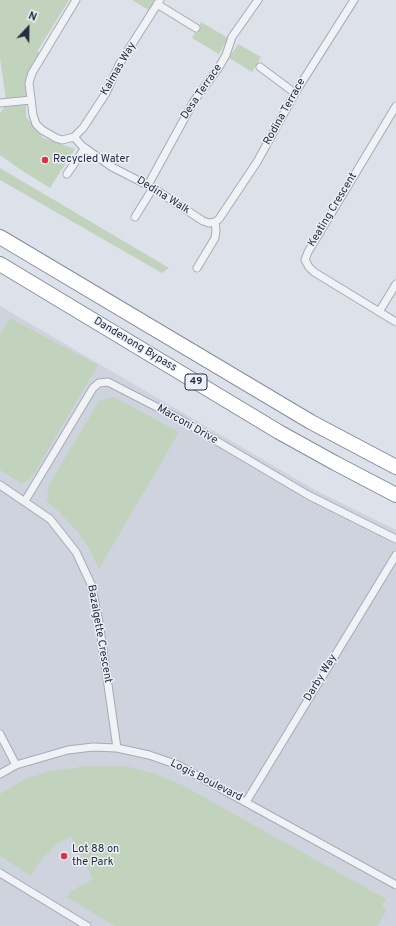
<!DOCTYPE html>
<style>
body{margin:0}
#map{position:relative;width:396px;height:926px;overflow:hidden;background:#dde1e9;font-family:Overpass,sans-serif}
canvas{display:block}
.north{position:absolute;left:8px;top:8px;width:40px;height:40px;-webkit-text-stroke:3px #ecf0f6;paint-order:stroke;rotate:22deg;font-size:11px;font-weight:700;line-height:16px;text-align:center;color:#252d41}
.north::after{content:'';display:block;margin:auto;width:14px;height:18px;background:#252d41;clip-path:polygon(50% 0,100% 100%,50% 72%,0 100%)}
</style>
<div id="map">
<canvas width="396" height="926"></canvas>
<div class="north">N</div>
</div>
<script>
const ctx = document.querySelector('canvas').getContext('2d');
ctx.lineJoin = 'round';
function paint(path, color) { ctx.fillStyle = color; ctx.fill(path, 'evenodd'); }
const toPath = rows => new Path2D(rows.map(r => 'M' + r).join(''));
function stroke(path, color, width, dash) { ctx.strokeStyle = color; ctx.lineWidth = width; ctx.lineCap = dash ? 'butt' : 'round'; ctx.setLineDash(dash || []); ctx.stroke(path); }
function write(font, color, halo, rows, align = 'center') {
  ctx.font = font + ' Overpass,sans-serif'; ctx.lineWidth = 3; ctx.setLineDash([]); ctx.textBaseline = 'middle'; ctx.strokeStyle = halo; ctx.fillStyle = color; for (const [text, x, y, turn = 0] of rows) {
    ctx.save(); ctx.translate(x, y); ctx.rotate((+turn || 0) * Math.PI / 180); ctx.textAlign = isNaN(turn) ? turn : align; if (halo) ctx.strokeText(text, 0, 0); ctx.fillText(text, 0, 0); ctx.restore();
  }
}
paint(toPath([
 [0,306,315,490,396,530,396,926,0,926]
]), '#cfd3de');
paint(toPath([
 [0,0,69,0,38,50,39,55,28,75,26,96,24,98,6,101,0,58],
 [132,0,157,0,150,11],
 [201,22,228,38,219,54,192,38],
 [238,44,261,57,252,72,229,58],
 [26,105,26,117,43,138,75,149,50,188,21,170,0,155,0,113,4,107],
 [0,168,169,268,162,273,0,180],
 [10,318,98,365,34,474,27,481,21,483,0,470,0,334],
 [114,397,179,432,99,569,89,548,76,530,58,511,46,501,49,497,47,488,99,401],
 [88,766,125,766,156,774,182,785,386,899,382,906,387,910,377,926,115,926,67,897,71,891,93,879,71,837,57,844,40,861,31,876,0,856,0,794,23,780,50,771]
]), '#c1d3bd');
const street = toPath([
 [76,0,32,73,29,83,33,115,36,124,42,130,56,138,62,140,74,137,83,128,106,93,120,63,160,0],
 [157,4,196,28],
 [260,67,295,93],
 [0,103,31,100],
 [396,106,308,252,305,260,309,267,314,272,396,322],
 [74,137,82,146,112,167,153,188,203,221,209,223,215,222],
 [67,174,85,148],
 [148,185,194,101,219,67,226,55,232,37,258,0],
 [135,217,153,188],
 [215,222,219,219,257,162,295,93,354,0],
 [197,268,215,238,216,230,215,222],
 [379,312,396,284],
 [0,485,50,519,76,552,91,584,99,622,117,748],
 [25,501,93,388,99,383,108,382,176,417,308,495,396,539],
 [0,734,16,765],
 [0,774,16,765,68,750,93,747,117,748,149,755,178,765,396,885],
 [246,802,396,555],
 [0,873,87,926]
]);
const highway = toPath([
 [0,237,311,422,396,467],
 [0,264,279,432,335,463,396,495]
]);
stroke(street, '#a6abb7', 9);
stroke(highway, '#838ca1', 16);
stroke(street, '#f0f2f6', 7);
stroke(highway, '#fff', 14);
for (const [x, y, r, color] of [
 [45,160,4,"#dd3240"],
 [64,856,4,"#dd3240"]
]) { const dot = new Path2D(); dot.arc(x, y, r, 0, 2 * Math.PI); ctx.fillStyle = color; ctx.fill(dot); stroke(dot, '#ecf0f6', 1.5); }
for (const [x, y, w] of [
 [196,382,22]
]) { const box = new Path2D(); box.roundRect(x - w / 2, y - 8, w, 16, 3); ctx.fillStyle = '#ecf0f6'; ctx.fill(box); stroke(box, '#252d41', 1); }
write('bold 10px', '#252d41', null, [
 ["49",196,382]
]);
write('11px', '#252d41', '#ecf0f6', [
 ["Kaimas Way",119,69,-60],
 ["Desa Terrace",202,92,-56],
 ["Rodina Terrace",285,112,-61],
 ["Dedina Walk",163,196,32],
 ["Keating Crescent",333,210,-59],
 ["Dandenong Bypass",135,345,31],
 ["Marconi Drive",187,425,30],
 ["Bazalgette Crescent",99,634,80],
 ["Darby Way",321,678,-59],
 ["Logis Boulevard",206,781,27]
]);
write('11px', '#252d41', '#ecf0f6', [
 ["Recycled Water",53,160],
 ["Lot 88 on",72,850],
 ["the Park",72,863]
], 'left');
</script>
